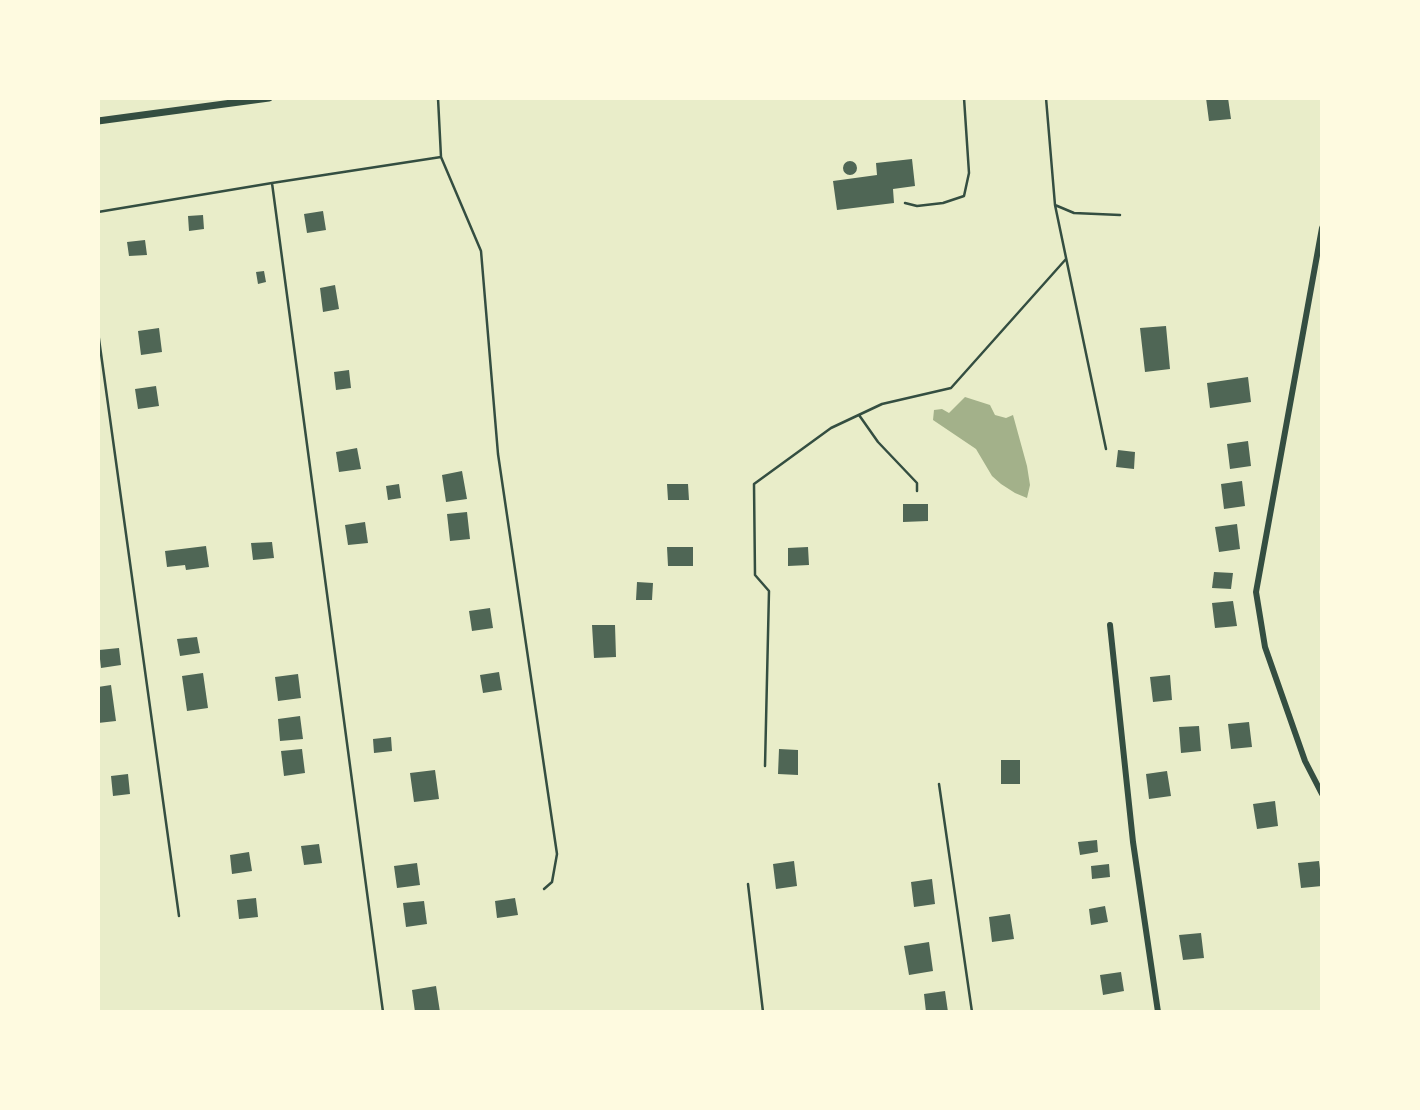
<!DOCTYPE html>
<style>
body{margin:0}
#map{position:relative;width:1420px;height:1110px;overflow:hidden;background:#e9edc9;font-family:Montserrat,sans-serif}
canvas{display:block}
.frame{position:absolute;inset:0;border:100px solid #fefae0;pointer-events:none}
</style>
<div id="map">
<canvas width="1420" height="1110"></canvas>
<div class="frame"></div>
</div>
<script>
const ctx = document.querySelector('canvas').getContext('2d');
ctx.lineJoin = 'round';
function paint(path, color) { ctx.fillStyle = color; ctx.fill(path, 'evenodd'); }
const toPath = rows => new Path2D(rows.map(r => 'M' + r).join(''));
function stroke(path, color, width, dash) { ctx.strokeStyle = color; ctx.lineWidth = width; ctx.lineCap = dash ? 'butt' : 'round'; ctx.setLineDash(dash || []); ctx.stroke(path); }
paint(toPath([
 [965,397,990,405,995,415,1006,418,1013,415,1027,466,1030,485,1027,498,1015,493,1001,484,992,476,976,449,933,420,934,410,942,409,949,413]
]), '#a3b18a');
paint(toPath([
 [1206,98,1228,98,1231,119,1209,121],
 [912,159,915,186,893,189,894,203,837,210,833,181,877,175,876,163],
 '843 168a7 7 0 1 1 14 0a7 7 0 1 1-14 0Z',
 [323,211,326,230,307,233,304,214],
 [203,215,204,229,189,231,188,216],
 [145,240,147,255,129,256,127,242],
 [264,271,266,282,258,284,256,272],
 [335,285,339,309,323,312,320,288],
 [1166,326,1170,369,1145,372,1140,328],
 [159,328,162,352,141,355,138,331],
 [349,370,351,388,336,390,334,372],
 [1248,377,1251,402,1210,408,1207,383],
 [156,386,159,406,138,409,135,389],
 [1248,441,1251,466,1230,469,1227,444],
 [357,448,361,469,339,472,336,452],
 [1118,450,1135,452,1134,469,1116,467],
 [462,471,467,499,446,502,442,475],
 [1242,481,1245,506,1224,509,1221,484],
 [399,484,401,498,388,500,386,486],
 [667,484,688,484,689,500,668,500],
 [903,504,928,504,928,521,903,522],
 [467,512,470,539,450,541,447,514],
 [365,522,368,543,348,545,345,525],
 [1237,524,1240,549,1219,552,1215,527],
 [272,542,274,558,253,560,251,543],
 [206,546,209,567,186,570,185,565,167,567,165,551],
 [667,547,693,547,693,566,668,566],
 [808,547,809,565,788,566,788,548],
 [1214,572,1233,573,1231,589,1212,588],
 [637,582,653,583,652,600,636,600],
 [1233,601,1237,626,1215,628,1212,603],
 [490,608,493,628,472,631,469,611],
 [592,625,615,625,616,657,594,658],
 [197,637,200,653,180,656,177,639],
 [119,648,121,665,101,668,99,650],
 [499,672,502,690,483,693,480,675],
 [203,673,208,708,187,711,182,676],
 [298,674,301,698,278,701,275,677],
 [1170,675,1172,700,1153,702,1150,677],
 [111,685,116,721,98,723,98,687],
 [300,716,303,739,280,741,278,719],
 [1249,722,1252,747,1231,749,1228,724],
 [1199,726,1201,751,1181,753,1179,727],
 [391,737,392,751,374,753,373,739],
 [302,749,305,773,284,776,281,751],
 [779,749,798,750,798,775,778,774],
 [1001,760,1020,760,1020,784,1001,784],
 [435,770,439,799,414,802,410,773],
 [1167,771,1171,796,1149,799,1146,774],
 [128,774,130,794,113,796,111,776],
 [1275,801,1278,826,1257,829,1253,804],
 [1097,840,1098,852,1080,855,1078,842],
 [319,844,322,863,304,865,301,846],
 [249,852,252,871,232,874,230,855],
 [794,861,797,886,776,889,773,864],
 [1319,861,1322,886,1301,888,1298,863],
 [417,863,420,885,397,888,394,866],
 [1109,864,1110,877,1092,879,1091,866],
 [932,879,935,904,914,907,911,882],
 [256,898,258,917,239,919,237,900],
 [515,898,518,915,497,918,495,901],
 [424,901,427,924,406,927,403,903],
 [1105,906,1108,922,1091,925,1089,909],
 [1010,914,1014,939,992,942,989,917],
 [1201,933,1204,958,1183,960,1179,935],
 [929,942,933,971,909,975,904,946],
 [1121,972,1124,991,1103,995,1100,975],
 [436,986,440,1012,415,1012,412,990],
 [945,991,948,1012,926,1012,924,994]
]), '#4f6655');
stroke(toPath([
 [438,98,441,157,481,251,498,454,557,854,552,882,544,889],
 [1046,98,1055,205,1106,449],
 [905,203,917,206,943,203,964,196,969,173,964,98],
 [1055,205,1074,213,1120,215],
 [98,212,272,183],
 [98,332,179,916],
 [859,415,878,442,917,483,917,491],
 [765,766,769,591,755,575,754,484,831,428,882,404,951,388,1066,259],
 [939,784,972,1012],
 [748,884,763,1012],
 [383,1012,272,183,441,157]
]), '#344e41', 2.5);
stroke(toPath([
 [1322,228,1256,592,1265,647,1305,761,1322,794],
 [1110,625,1133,842,1158,1012]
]), '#344e41', 6);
stroke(toPath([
 [98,121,269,98]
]), '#344e41', 7);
</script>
